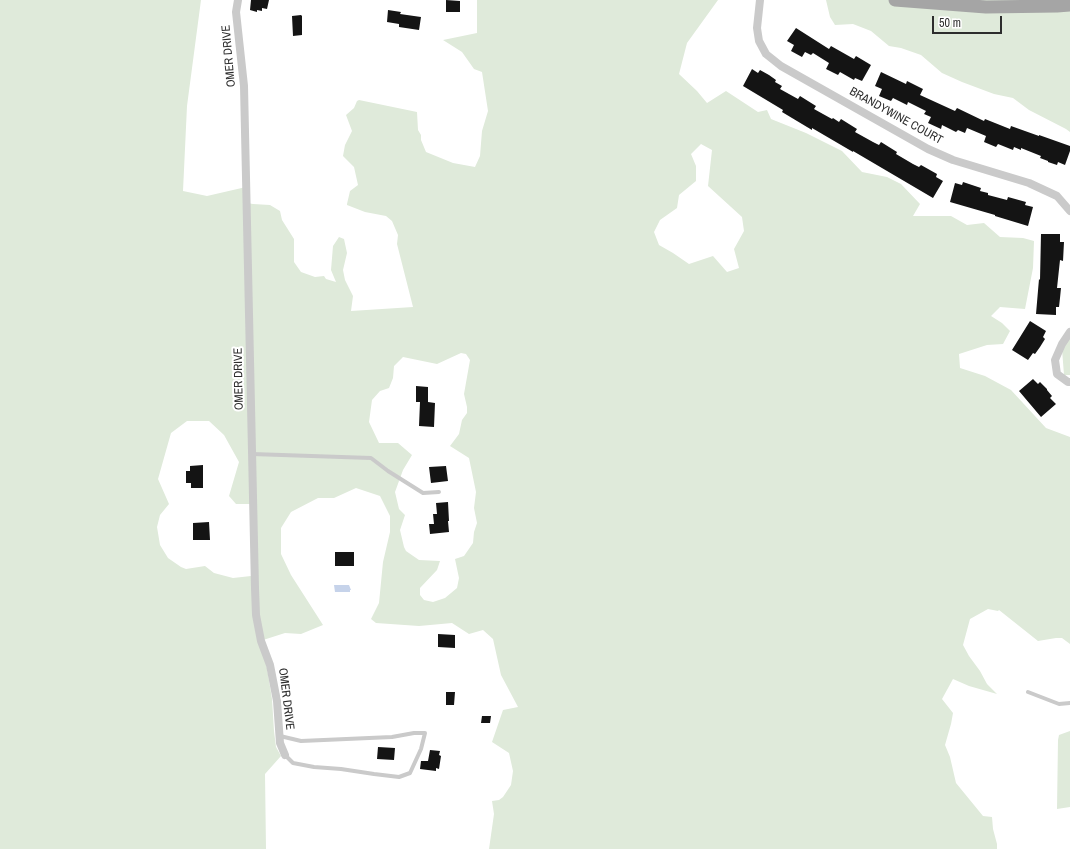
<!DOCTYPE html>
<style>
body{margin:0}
#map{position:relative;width:1070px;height:849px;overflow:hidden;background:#fff;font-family:"Archivo Narrow",sans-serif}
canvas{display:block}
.scale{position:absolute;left:932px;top:16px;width:70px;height:18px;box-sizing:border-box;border:2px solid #2d2d2d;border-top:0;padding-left:5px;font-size:12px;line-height:14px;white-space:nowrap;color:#2d2d2d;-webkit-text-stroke:3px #fff;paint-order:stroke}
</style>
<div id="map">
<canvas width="1070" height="849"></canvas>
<div class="scale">50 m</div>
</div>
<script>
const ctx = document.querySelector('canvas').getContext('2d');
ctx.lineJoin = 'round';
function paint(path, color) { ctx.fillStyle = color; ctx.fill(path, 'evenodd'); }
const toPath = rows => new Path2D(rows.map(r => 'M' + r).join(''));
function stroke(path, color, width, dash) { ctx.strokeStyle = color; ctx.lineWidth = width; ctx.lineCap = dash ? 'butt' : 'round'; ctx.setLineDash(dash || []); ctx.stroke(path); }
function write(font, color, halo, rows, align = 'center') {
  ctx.font = font + ' "Archivo Narrow",sans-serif'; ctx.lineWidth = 4; ctx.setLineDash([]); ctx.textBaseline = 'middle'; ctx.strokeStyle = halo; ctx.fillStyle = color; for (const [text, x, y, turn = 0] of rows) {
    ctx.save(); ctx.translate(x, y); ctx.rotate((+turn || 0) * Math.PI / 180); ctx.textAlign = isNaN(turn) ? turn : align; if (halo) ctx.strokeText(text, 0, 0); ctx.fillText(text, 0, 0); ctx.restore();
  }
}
paint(toPath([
 [0,0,201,0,187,106,183,191,207,196,246,187,247,203,253,204,270,205,280,211,282,220,294,239,294,262,301,272,315,277,324,276,326,279,336,282,331,270,333,246,339,237,344,239,347,253,343,270,345,280,353,296,351,311,413,307,397,244,398,235,392,221,386,216,365,212,347,205,347,204,350,191,358,185,354,167,343,156,345,145,352,131,346,115,354,108,357,101,359,100,417,112,418,130,421,135,421,140,426,152,453,163,475,167,480,156,482,131,488,111,482,72,474,69,462,52,443,40,477,33,477,0,718,0,687,43,679,74,697,91,707,103,726,91,758,112,767,110,771,119,806,133,842,151,862,172,887,177,901,184,920,204,913,216,951,216,967,225,984,223,1000,237,1023,238,1034,241,1033,268,1025,309,1000,307,991,316,1002,323,1010,331,1003,344,987,345,959,354,960,368,985,376,1011,390,1046,428,1070,437,1070,644,1062,638,1056,638,1038,641,999,610,998,611,988,609,970,619,963,645,969,656,980,671,987,684,997,694,969,686,953,679,942,699,953,713,951,724,945,745,950,757,956,783,983,816,992,817,993,829,997,844,997,849,489,849,494,814,492,801,499,800,503,797,511,785,513,771,509,753,492,742,503,710,518,707,501,675,493,639,483,630,469,634,452,623,419,626,376,623,371,619,379,603,383,562,390,532,390,516,380,496,356,488,334,498,318,498,291,512,281,528,281,554,291,575,323,625,301,634,285,633,260,641,267,668,272,699,274,731,276,747,281,756,265,774,266,849,0,849],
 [701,144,712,150,708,186,742,217,744,231,734,249,739,268,727,272,713,256,689,264,673,253,659,245,654,232,660,220,677,208,679,195,696,181,696,166,691,154],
 [461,353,466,354,470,360,464,394,467,407,467,413,462,420,459,434,450,446,469,458,476,492,474,508,477,523,474,532,473,543,464,556,455,559,459,578,457,588,445,598,433,602,424,600,420,595,420,588,437,570,440,561,419,560,406,551,404,547,400,530,405,515,399,509,395,492,403,470,412,455,398,443,379,443,369,422,372,400,380,391,389,388,393,378,394,366,403,357,437,364],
 [187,421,209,421,224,435,239,462,229,496,236,504,253,504,251,576,233,578,214,573,205,566,186,569,181,567,168,558,160,545,157,527,160,515,169,504,158,479,171,433],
 [826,0,1070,0,1070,132,1066,129,1029,110,1013,98,994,94,962,82,942,73,921,55,901,48,889,46,871,31,853,24,835,25,830,17],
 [1070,331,1070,375,1064,375,1062,349],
 [1070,731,1070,807,1057,809,1058,740,1059,735]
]), '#dfeada');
paint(toPath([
 [334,585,349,585,351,590,350,590,350,592,335,592]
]), '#c6d3ea');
paint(toPath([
 [251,0,269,0,267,9,262,8,262,11,257,10,257,12,250,10],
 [446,0,460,1,460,12,446,12],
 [388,10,401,12,400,14,421,17,419,30,399,27,399,24,387,22],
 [301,15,302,16,302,35,293,36,292,16],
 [796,28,829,49,831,46,854,59,856,56,871,65,862,81,855,78,854,80,840,72,838,75,826,69,829,63,813,53,811,55,805,52,802,57,791,51,794,45,787,41],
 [752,69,758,73,760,70,769,75,776,80,775,82,782,86,780,89,798,99,800,96,816,106,814,109,832,119,833,118,839,122,841,119,857,129,855,132,873,142,879,145,881,142,897,152,896,154,913,164,919,167,921,165,937,174,936,177,943,181,933,198,853,151,853,152,812,128,812,130,782,112,783,110,743,86],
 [881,72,906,84,907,81,923,89,920,95,955,111,957,108,984,121,985,119,1010,129,1011,126,1039,136,1039,135,1070,146,1070,151,1065,165,1058,162,1057,165,1048,162,1048,161,1040,158,1041,156,1021,148,1021,150,1014,147,1013,150,998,144,996,147,984,142,986,136,967,128,965,133,958,130,956,132,942,125,941,129,928,123,931,117,924,114,926,111,908,102,907,105,893,98,891,101,879,96,882,89,875,86],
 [963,182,981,188,980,191,988,193,988,195,1007,200,1008,197,1026,202,1025,205,1033,207,1028,226,995,216,995,215,950,202,955,183,962,185],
 [1041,234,1060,234,1060,242,1064,242,1063,261,1060,260,1057,288,1061,288,1060,298,1059,307,1056,307,1056,315,1036,314,1039,279,1040,280],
 [1030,321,1046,331,1043,337,1045,339,1040,347,1035,354,1033,353,1028,360,1012,350],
 [1033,379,1038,384,1040,382,1047,389,1047,390,1052,396,1050,398,1056,404,1041,417,1019,391],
 [416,386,428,387,428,402,435,403,434,427,419,426,420,402,416,402],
 [203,465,203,488,191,488,191,483,186,483,186,471,190,471,190,466],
 [446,466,448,481,431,483,429,467],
 [448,502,449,521,448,521,449,532,430,534,429,524,434,524,433,514,437,514,436,503],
 [209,522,210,540,193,540,193,523],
 [335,552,354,552,354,566,335,566],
 [438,634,455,635,455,648,438,647],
 [446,692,455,692,454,705,446,705],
 [482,716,491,716,490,723,481,723],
 [378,747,395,748,394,760,377,759],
 [430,750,440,751,439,755,441,756,439,769,436,768,436,771,420,769,421,761,428,761]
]), '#141414');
stroke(toPath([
 [252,454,371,458,388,471,423,493,439,492],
 [1028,692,1059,704,1070,703],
 [280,736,301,741,392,737,414,733,425,733,421,749,410,773,399,777,374,774,341,769,314,767,293,763,285,755]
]), '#cacaca', 4);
stroke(toPath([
 [238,0,236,12,244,86,255,588,256,615,261,641,270,665,277,701,280,743,285,755],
 [760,0,757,28,759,41,766,54,781,66,928,149,953,160,1029,183,1057,196,1070,211],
 [1070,332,1062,344,1055,360,1057,374,1068,382,1070,382]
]), '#cacaca', 8);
stroke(toPath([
 [895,0,986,7,1057,6,1070,5]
]), '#a5a5a5', 13);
write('12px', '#2d2d2d', '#fff', [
 ["OMER DRIVE",229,56,-95],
 ["BRANDYWINE COURT",896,116,29],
 ["OMER DRIVE",239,379,-91],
 ["OMER DRIVE",286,699,83]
]);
</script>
